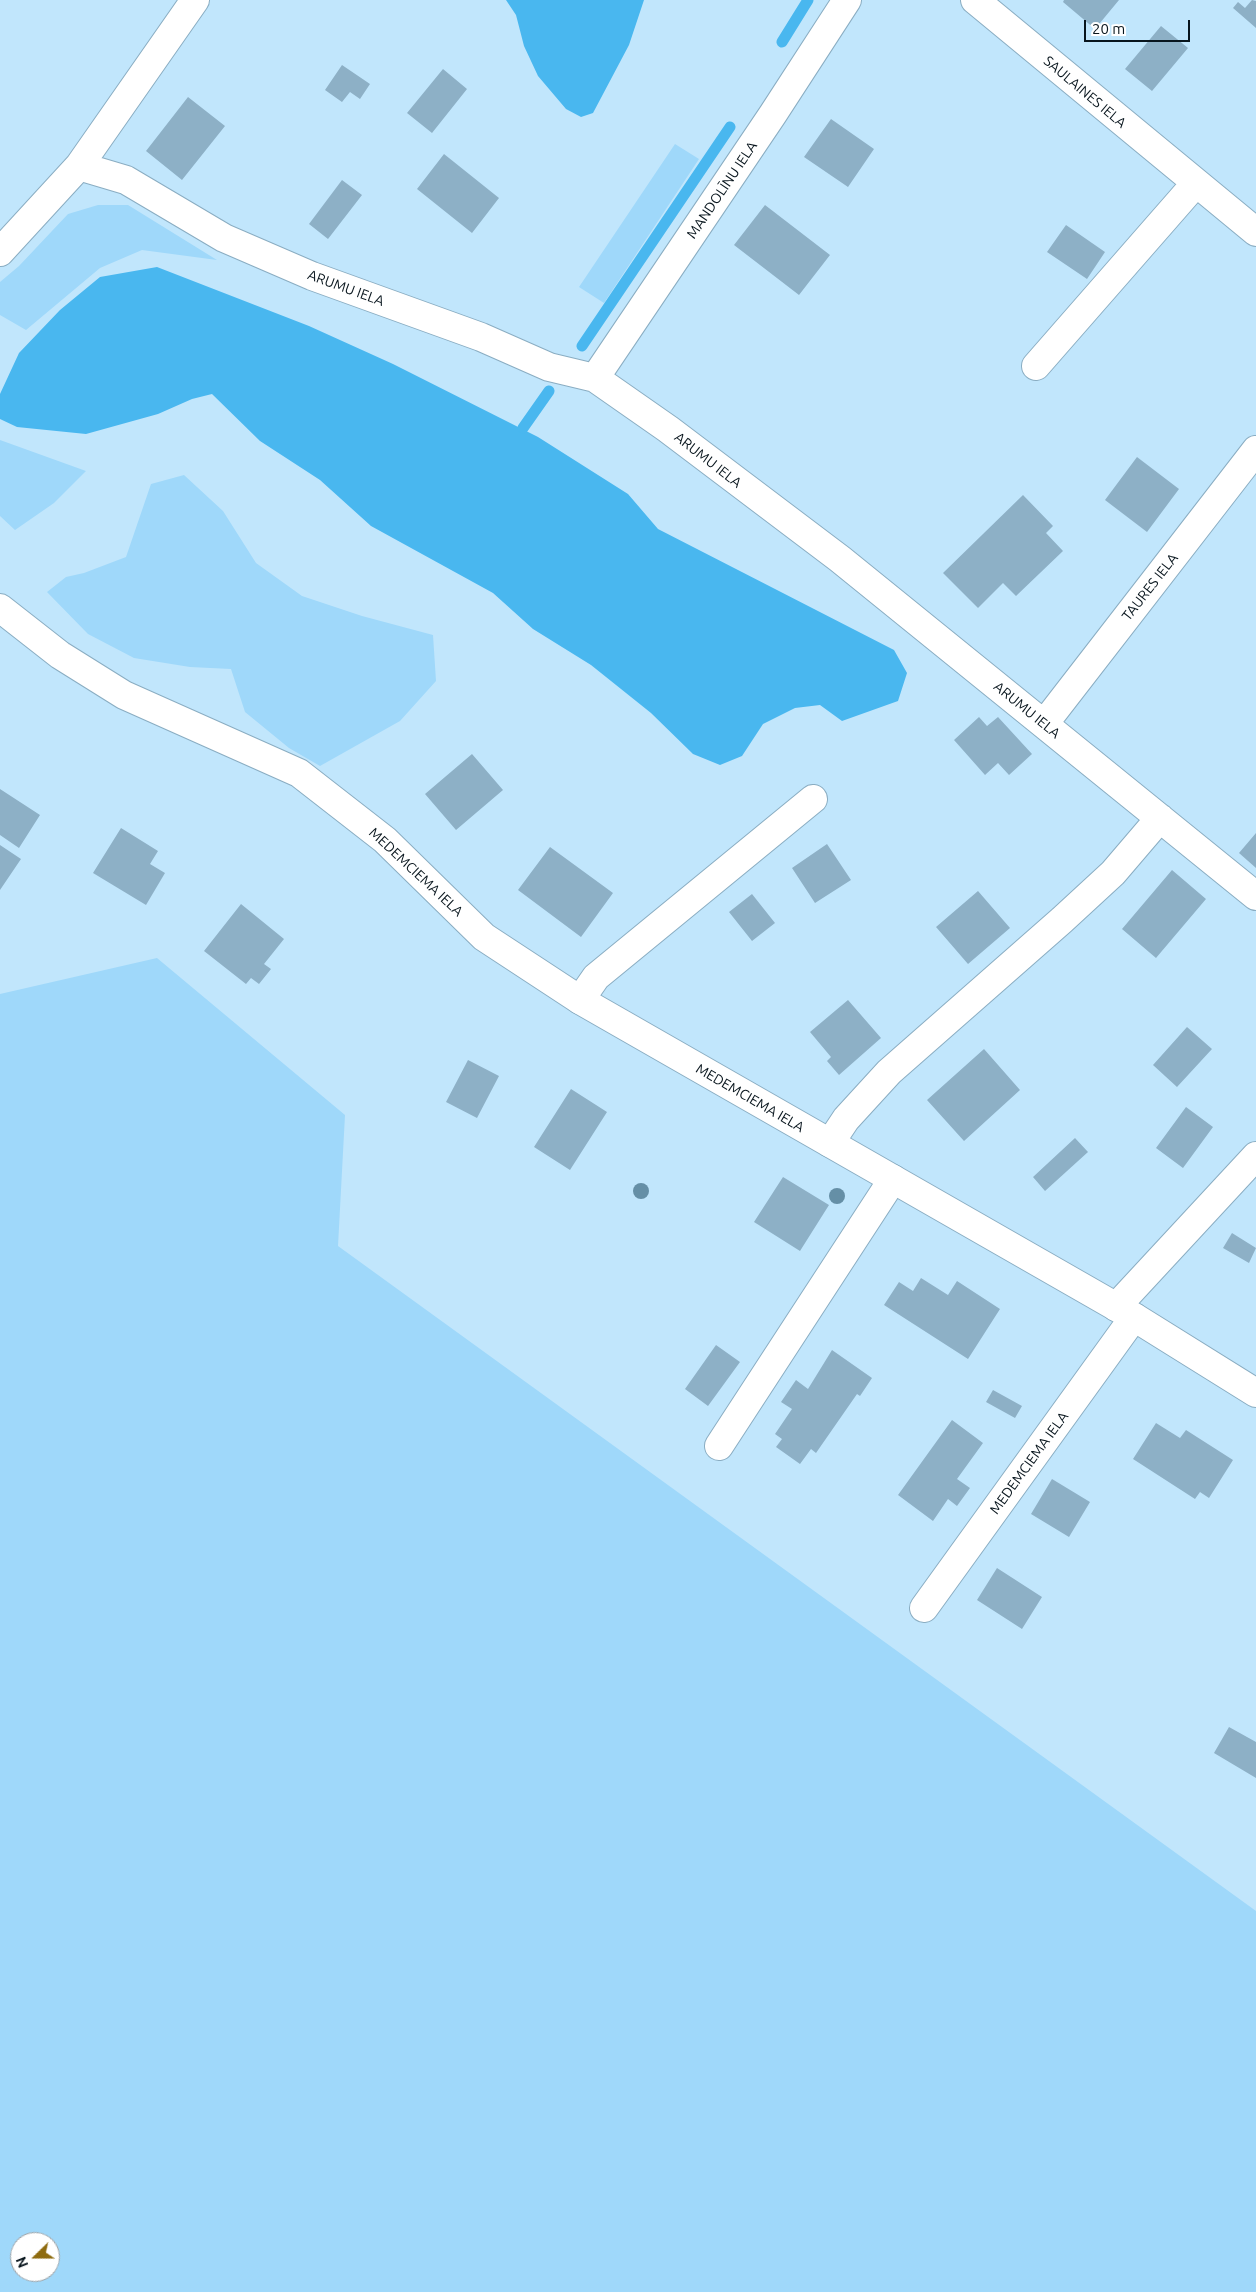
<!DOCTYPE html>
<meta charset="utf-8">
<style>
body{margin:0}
#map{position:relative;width:1256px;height:2292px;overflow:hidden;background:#c1e6fc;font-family:Ubuntu,sans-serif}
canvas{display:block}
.north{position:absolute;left:10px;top:2232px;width:50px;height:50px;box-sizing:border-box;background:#fff;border:1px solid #9ca1a5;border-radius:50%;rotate:248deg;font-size:14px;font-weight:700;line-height:20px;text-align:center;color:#08151d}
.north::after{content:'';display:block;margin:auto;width:18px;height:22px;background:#8e6b0f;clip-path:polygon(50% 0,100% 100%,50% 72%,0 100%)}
.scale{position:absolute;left:1084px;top:20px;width:106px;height:22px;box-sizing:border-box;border:2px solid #08151d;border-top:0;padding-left:6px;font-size:15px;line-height:18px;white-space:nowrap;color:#08151d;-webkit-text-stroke:4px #fff;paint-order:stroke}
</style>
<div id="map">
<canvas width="1256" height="2292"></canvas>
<div class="north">N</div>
<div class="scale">20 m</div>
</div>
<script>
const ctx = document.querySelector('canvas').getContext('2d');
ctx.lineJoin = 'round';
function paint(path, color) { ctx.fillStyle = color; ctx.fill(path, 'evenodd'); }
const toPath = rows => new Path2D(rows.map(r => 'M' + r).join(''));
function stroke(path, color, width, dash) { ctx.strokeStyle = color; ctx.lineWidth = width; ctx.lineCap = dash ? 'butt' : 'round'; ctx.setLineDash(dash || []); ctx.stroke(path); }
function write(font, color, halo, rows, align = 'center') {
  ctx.font = font + ' Ubuntu,sans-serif'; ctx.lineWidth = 4; ctx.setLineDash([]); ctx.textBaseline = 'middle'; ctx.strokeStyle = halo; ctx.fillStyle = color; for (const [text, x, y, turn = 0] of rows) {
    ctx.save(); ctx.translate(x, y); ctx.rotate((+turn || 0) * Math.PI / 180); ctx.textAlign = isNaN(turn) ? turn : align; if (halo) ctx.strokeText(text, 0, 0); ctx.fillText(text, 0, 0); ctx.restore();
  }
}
paint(toPath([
 [675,144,699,159,604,303,579,287],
 [98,205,128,205,217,260,142,250,100,268,26,330,0,315,0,282,19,266,68,214],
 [0,440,86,471,54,503,15,530,0,516],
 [184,475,223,511,256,563,302,596,362,616,433,635,436,681,400,721,320,766,289,748,245,712,231,669,190,667,134,658,88,634,47,592,66,577,84,573,126,557,151,484],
 [157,958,345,1115,338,1246,1256,1911,1256,2292,0,2292,0,994],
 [20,2242,50,2242,50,2272,20,2272]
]), '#9fd8fa');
paint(toPath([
 [506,0,644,0,629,45,593,113,581,117,566,109,538,76,524,46,516,15],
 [157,267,309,326,393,364,538,437,628,494,658,529,894,650,907,673,898,701,842,721,820,705,795,708,763,724,742,756,720,765,693,754,651,713,591,665,533,629,493,593,371,526,320,480,260,441,212,394,192,399,158,414,86,434,17,427,0,419,0,394,19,353,60,310,100,277]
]), '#49b7ef');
stroke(toPath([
 [782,42,808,0],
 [582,346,730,127],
 [523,428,549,391]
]), '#49b7ef', 11);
paint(toPath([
 [1064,0,1119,0,1095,29,1063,2],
 [1252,0,1256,1,1256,28,1233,8,1238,2,1245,8],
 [1161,26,1188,48,1152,91,1125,69],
 [342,65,370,84,360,99,350,92,342,102,325,90],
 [443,69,467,89,432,133,407,113],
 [188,97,225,126,182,180,146,151],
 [831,119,874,149,848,187,804,157],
 [444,154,499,198,472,233,417,189],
 [342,180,362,195,328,239,309,224],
 [765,205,830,255,799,295,734,245],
 [1066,225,1105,252,1087,279,1047,252],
 [1137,457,1179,489,1147,532,1105,500],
 [1023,495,1053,526,1046,533,1063,551,1016,596,1003,583,978,608,943,573],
 [979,717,987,726,998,717,1032,754,1009,775,998,763,985,775,954,740],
 [472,754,503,790,456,830,425,794],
 [0,789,40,815,19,848,0,835],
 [121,828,158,851,150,864,165,873,146,905,93,873],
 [1256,833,1256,868,1239,853],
 [827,844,851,880,815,903,792,868],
 [0,845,21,859,0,890],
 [550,847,613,893,581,937,518,890],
 [1172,870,1206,899,1156,958,1122,929],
 [978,891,1010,928,968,964,936,927],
 [752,894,775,923,752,941,729,912],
 [241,904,284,939,264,964,271,969,259,984,251,978,246,984,204,951],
 [848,1000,881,1038,839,1075,827,1061,831,1057,810,1032],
 [1187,1027,1212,1049,1177,1087,1153,1065],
 [984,1049,1020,1090,964,1141,927,1100],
 [468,1060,499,1076,477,1118,446,1102],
 [571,1089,607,1112,570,1170,534,1147],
 [1186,1107,1213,1127,1183,1168,1156,1148],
 [1075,1138,1088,1152,1045,1191,1033,1177],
 [783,1177,829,1205,800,1251,754,1222],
 [1232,1233,1256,1248,1249,1263,1223,1248],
 [921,1278,948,1295,957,1281,1000,1309,968,1359,884,1305,899,1282,913,1291],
 [716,1345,740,1362,708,1406,685,1389],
 [832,1350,872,1378,860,1396,857,1394,816,1453,811,1449,800,1464,776,1447,782,1439,775,1434,792,1409,781,1402,796,1380,808,1389],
 [993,1390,1022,1406,1015,1418,986,1402],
 [952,1420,983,1443,957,1479,970,1488,957,1506,948,1499,933,1521,898,1495],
 [1156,1423,1180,1438,1186,1430,1233,1460,1209,1498,1200,1492,1195,1499,1133,1459],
 [1052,1479,1090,1502,1069,1537,1031,1514],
 [997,1568,1042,1597,1022,1629,977,1600],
 [1229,1727,1256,1742,1256,1778,1214,1753]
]), '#8db0c6');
const minor = toPath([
 [975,0,1256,232],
 [79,166,126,180,224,238,312,276,481,337,549,367,595,378,668,429,840,559,1256,896],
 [0,252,79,166,195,0],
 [1036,366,1196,183],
 [595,378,773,114,847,0],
 [1044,724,1256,450],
 [580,1000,596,977,813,799],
 [830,1143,846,1119,889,1072,1062,920,1113,873,1160,818],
 [1116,1307,1256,1156],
 [719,1446,893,1179],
 [924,1608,1134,1317]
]);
const tertiary = toPath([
 [0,608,60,655,124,695,299,773,385,840,484,937,580,1000,1134,1317,1256,1393]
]);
stroke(minor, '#8aadc2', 30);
stroke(tertiary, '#8aadc2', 30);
stroke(minor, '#fff', 28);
stroke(tertiary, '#fff', 28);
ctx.fillStyle = '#658fa6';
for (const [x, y] of [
 [641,1191],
 [837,1196]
]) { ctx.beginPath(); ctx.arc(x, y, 8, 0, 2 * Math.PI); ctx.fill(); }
write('14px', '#08151d', '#fff', [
 ["SAULAINES IELA",1085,92,40],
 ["MANDOLĪNU IELA",722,190,-56],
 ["ARUMU IELA",346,288,20],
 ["ARUMU IELA",708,460,38],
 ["TAURES IELA",1150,587,-52],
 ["ARUMU IELA",1027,710,39],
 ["MEDEMCIEMA IELA",416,872,43],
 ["MEDEMCIEMA IELA",750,1098,30],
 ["MEDEMCIEMA IELA",1029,1463,-54]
]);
</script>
